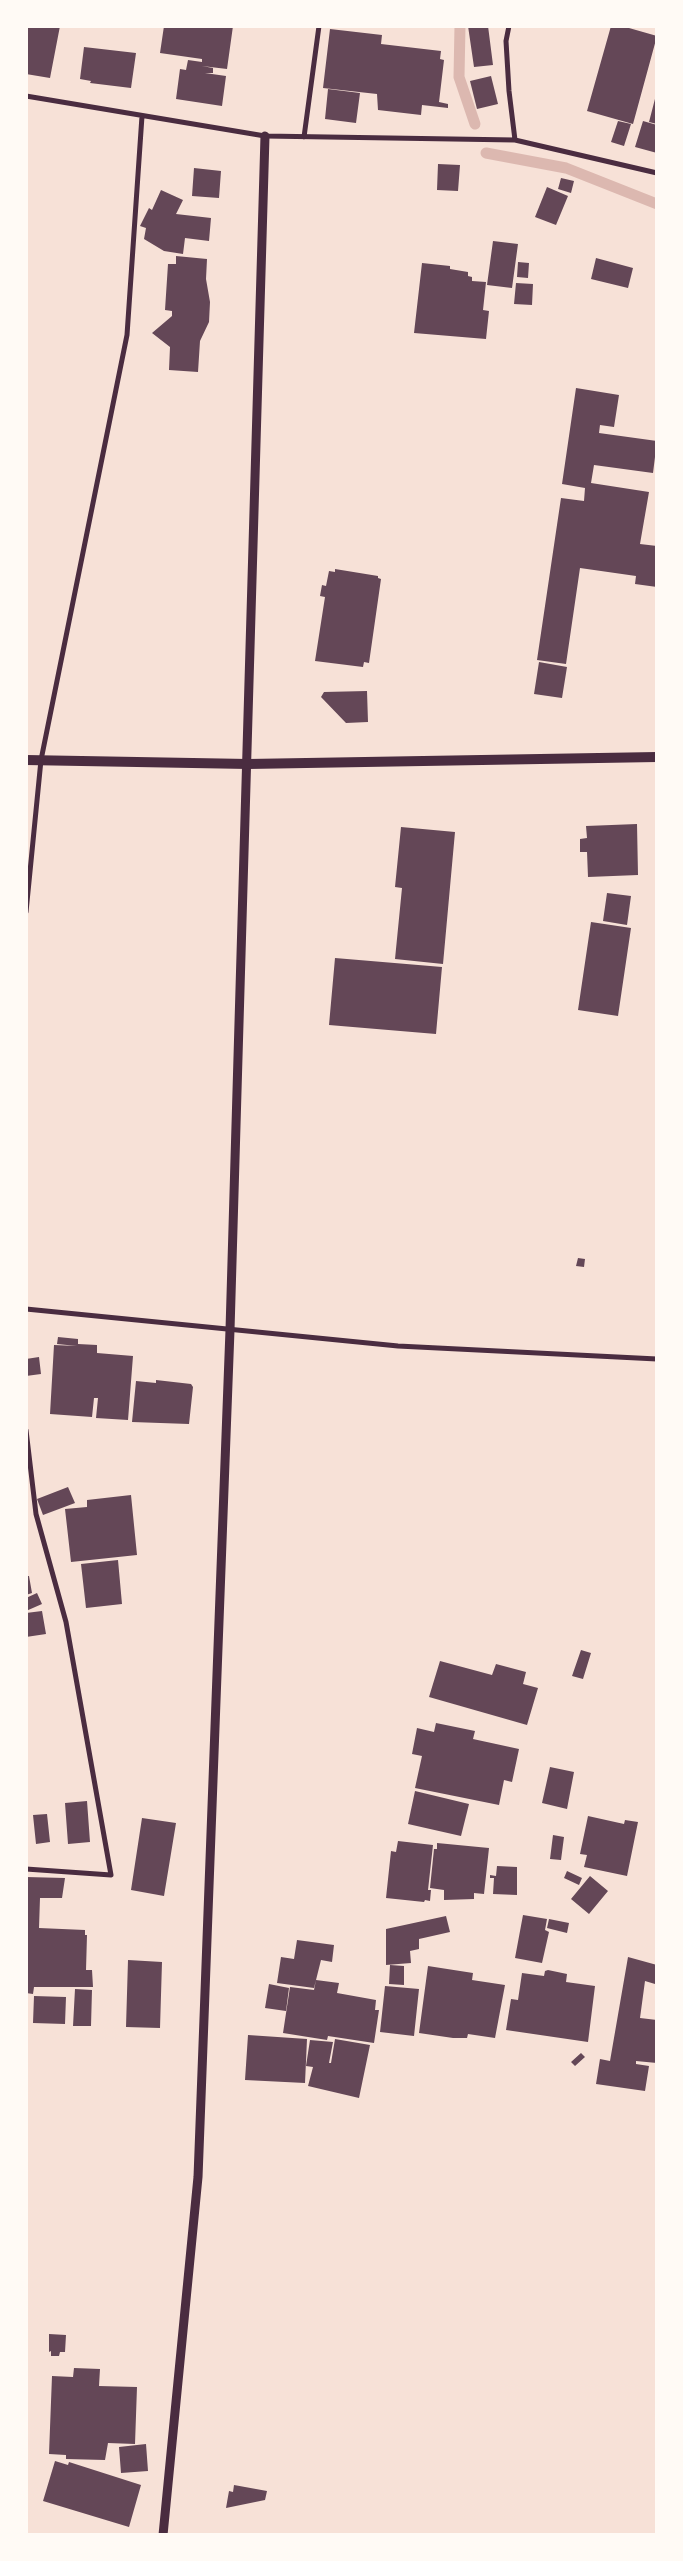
<!DOCTYPE html>
<style>
body{margin:0}
#map{position:relative;width:683px;height:2561px;overflow:hidden;background:#f7e1d7;font-family:"Asap Condensed",sans-serif}
canvas{display:block}
.frame{position:absolute;inset:0;border:28px solid #fffaf5;pointer-events:none}
</style>
<div id="map">
<canvas width="683" height="2561"></canvas>
<div class="frame"></div>
</div>
<script>
const ctx = document.querySelector('canvas').getContext('2d');
ctx.lineJoin = 'round';
const toPath = rows => new Path2D(rows.map(r => 'M' + r).join(''));
function stroke(path, color, width, dash) { ctx.strokeStyle = color; ctx.lineWidth = width; ctx.lineCap = dash ? 'butt' : 'round'; ctx.setLineDash(dash || []); ctx.stroke(path); }
function paint(path, color) { ctx.fillStyle = color; ctx.fill(path, 'evenodd'); }
stroke(toPath([
 [460,26,459,77,475,124],
 [486,153,566,168,657,204]
]), '#dcb8b0', 11);
paint(toPath([
 [26,26,60,26,50,78,26,74],
 [164,26,233,26,227,69,202,66,213,68,213,73,205,73,226,76,222,106,176,99,180,69,186,70,188,60,202,62,202,59,160,53],
 [468,26,488,26,493,65,474,67],
 [611,26,622,26,657,36,633,124,587,111],
 [330,29,382,35,381,44,441,51,440,59,444,60,439,102,448,104,448,108,422,105,421,115,378,110,377,94,323,88],
 [84,47,136,53,131,88,90,83,91,81,80,79],
 [491,76,498,104,477,109,470,81],
 [328,89,360,93,356,123,325,119],
 [656,95,657,95,657,124,649,122],
 [618,121,631,124,624,146,611,142],
 [643,121,657,125,657,153,635,147],
 [438,164,460,165,458,191,437,190],
 [194,168,221,171,219,198,192,196],
 [561,178,574,181,571,193,558,189],
 [547,187,568,196,556,225,535,217],
 [161,190,183,200,176,214,211,218,209,241,185,238,183,254,164,251,144,239,146,228,140,226,149,208,152,210],
 [493,241,518,244,512,288,487,285],
 [176,256,207,259,206,279,210,302,209,322,200,341,198,372,169,370,170,347,152,333,172,316,172,311,165,310,168,264,176,264],
 [596,258,633,268,628,288,591,279],
 [518,262,529,263,528,278,517,277],
 [422,263,450,266,450,269,468,272,468,276,472,277,472,281,486,282,483,310,489,311,486,339,414,333],
 [516,283,533,284,532,305,514,304],
 [576,388,619,395,614,427,600,425,599,433,657,441,653,473,594,465,591,483,649,492,640,544,657,546,657,587,635,584,636,576,580,568,566,664,537,660,561,498,584,501,585,488,562,484],
 [335,569,378,576,378,578,381,579,369,663,364,662,363,667,315,661,325,597,320,596,322,585,326,586,329,571,335,572],
 [539,662,567,667,562,698,534,694],
 [367,691,368,722,346,723,321,697,324,692],
 [637,824,638,875,588,877,587,852,580,852,580,839,587,838,586,826],
 [401,827,455,832,443,964,395,959,402,888,395,887],
 [607,893,631,896,627,925,603,921],
 [591,922,631,928,618,1016,578,1010],
 [335,958,442,967,436,1034,329,1025],
 [578,1258,585,1259,584,1267,576,1266],
 [58,1337,78,1339,78,1344,97,1345,97,1353,133,1356,128,1420,96,1418,98,1398,94,1398,92,1417,50,1414,54,1345,77,1346,57,1344],
 [39,1357,41,1374,26,1376,26,1359],
 [156,1380,191,1384,193,1387,189,1424,132,1422,136,1381,156,1383],
 [68,1487,75,1503,43,1515,37,1499],
 [131,1495,137,1555,71,1562,65,1509,87,1507,87,1500],
 [118,1560,122,1604,86,1608,81,1564],
 [26,1576,29,1576,32,1593,26,1595],
 [37,1593,42,1604,26,1611,26,1598],
 [42,1611,46,1634,26,1637,26,1613],
 [581,1650,591,1653,583,1679,572,1676],
 [440,1661,492,1675,496,1664,526,1672,523,1684,538,1688,527,1725,429,1697],
 [436,1723,475,1731,473,1739,519,1749,512,1782,504,1780,499,1805,415,1788,422,1756,412,1754,417,1728,434,1732],
 [550,1767,574,1772,567,1809,542,1803],
 [415,1791,469,1804,461,1836,408,1824],
 [87,1801,90,1842,68,1844,65,1803],
 [47,1814,50,1842,36,1844,33,1815],
 [588,1816,624,1824,625,1820,638,1822,627,1876,584,1867,587,1855,580,1854],
 [142,1818,176,1823,164,1896,131,1890],
 [553,1835,564,1837,561,1860,550,1859],
 [398,1841,433,1845,428,1890,431,1890,430,1901,425,1900,424,1902,386,1898,391,1851,396,1852],
 [437,1843,489,1848,484,1894,474,1893,474,1899,444,1900,444,1890,430,1888,434,1849,437,1849],
 [497,1866,517,1867,517,1895,493,1894,494,1878,490,1878,490,1875,496,1876],
 [567,1871,582,1878,579,1885,564,1878],
 [590,1876,608,1891,589,1914,571,1899],
 [26,1877,65,1878,62,1898,40,1898,39,1928,85,1930,85,1935,87,1935,86,1970,92,1970,93,1987,34,1987,33,1994,26,1993],
 [523,1915,547,1919,545,1930,549,1932,542,1963,515,1958],
 [446,1916,450,1932,419,1939,419,1949,410,1951,411,1963,386,1965,386,1929],
 [549,1919,569,1923,567,1933,547,1928],
 [297,1940,334,1945,332,1962,321,1960,314,1988,277,1983,281,1957,294,1959],
 [628,1957,657,1965,655,1984,645,1981,640,2018,657,2020,657,2063,636,2061,636,2064,649,2066,645,2091,596,2084,600,2059,610,2061],
 [128,1960,162,1962,160,2028,126,2027],
 [390,1965,404,1966,404,1985,389,1984],
 [428,1966,473,1973,472,1980,505,1985,495,2038,468,2034,467,2038,453,2038,419,2033],
 [548,1970,567,1974,566,1982,595,1986,588,2042,506,2030,511,1999,518,2000,522,1973,544,1976,545,1971],
 [316,1980,339,1983,337,1993,376,2000,375,2010,379,2010,374,2043,328,2036,327,2040,283,2033,290,1987,314,1990],
 [269,1984,289,1988,286,2011,265,2008],
 [385,1986,419,1989,414,2036,380,2032],
 [75,1989,92,1990,91,2026,73,2026],
 [34,1996,66,1997,65,2024,33,2023],
 [248,2035,307,2039,305,2083,245,2080],
 [335,2039,370,2045,359,2098,308,2086,313,2067,306,2066,310,2040,333,2042,329,2063,331,2063],
 [581,2053,585,2057,575,2066,571,2062],
 [49,2334,66,2335,65,2352,60,2352,59,2356,51,2356,51,2351,49,2352],
 [74,2368,100,2369,99,2386,137,2387,135,2444,108,2443,105,2460,66,2459,66,2455,49,2454,52,2376,73,2377],
 [146,2444,148,2471,121,2473,119,2447],
 [55,2461,68,2465,69,2462,141,2485,129,2527,43,2501],
 [234,2485,267,2491,265,2500,226,2508,229,2491,233,2492]
]), '#644757');
stroke(toPath([
 [509,26,506,41,509,91,515,140],
 [26,96,265,136,515,140,657,173],
 [304,137,319,26],
 [26,912,41,760,127,335,142,116],
 [26,1309,398,1346,657,1359],
 [26,1430,36,1514,66,1622,111,1875,26,1869]
]), '#4a2c40', 5);
stroke(toPath([
 [163,2535,198,2177,230,1330,265,136]
]), '#4a2c40', 9);
stroke(toPath([
 [26,760,248,764,657,757]
]), '#4a2c40', 10);
</script>
